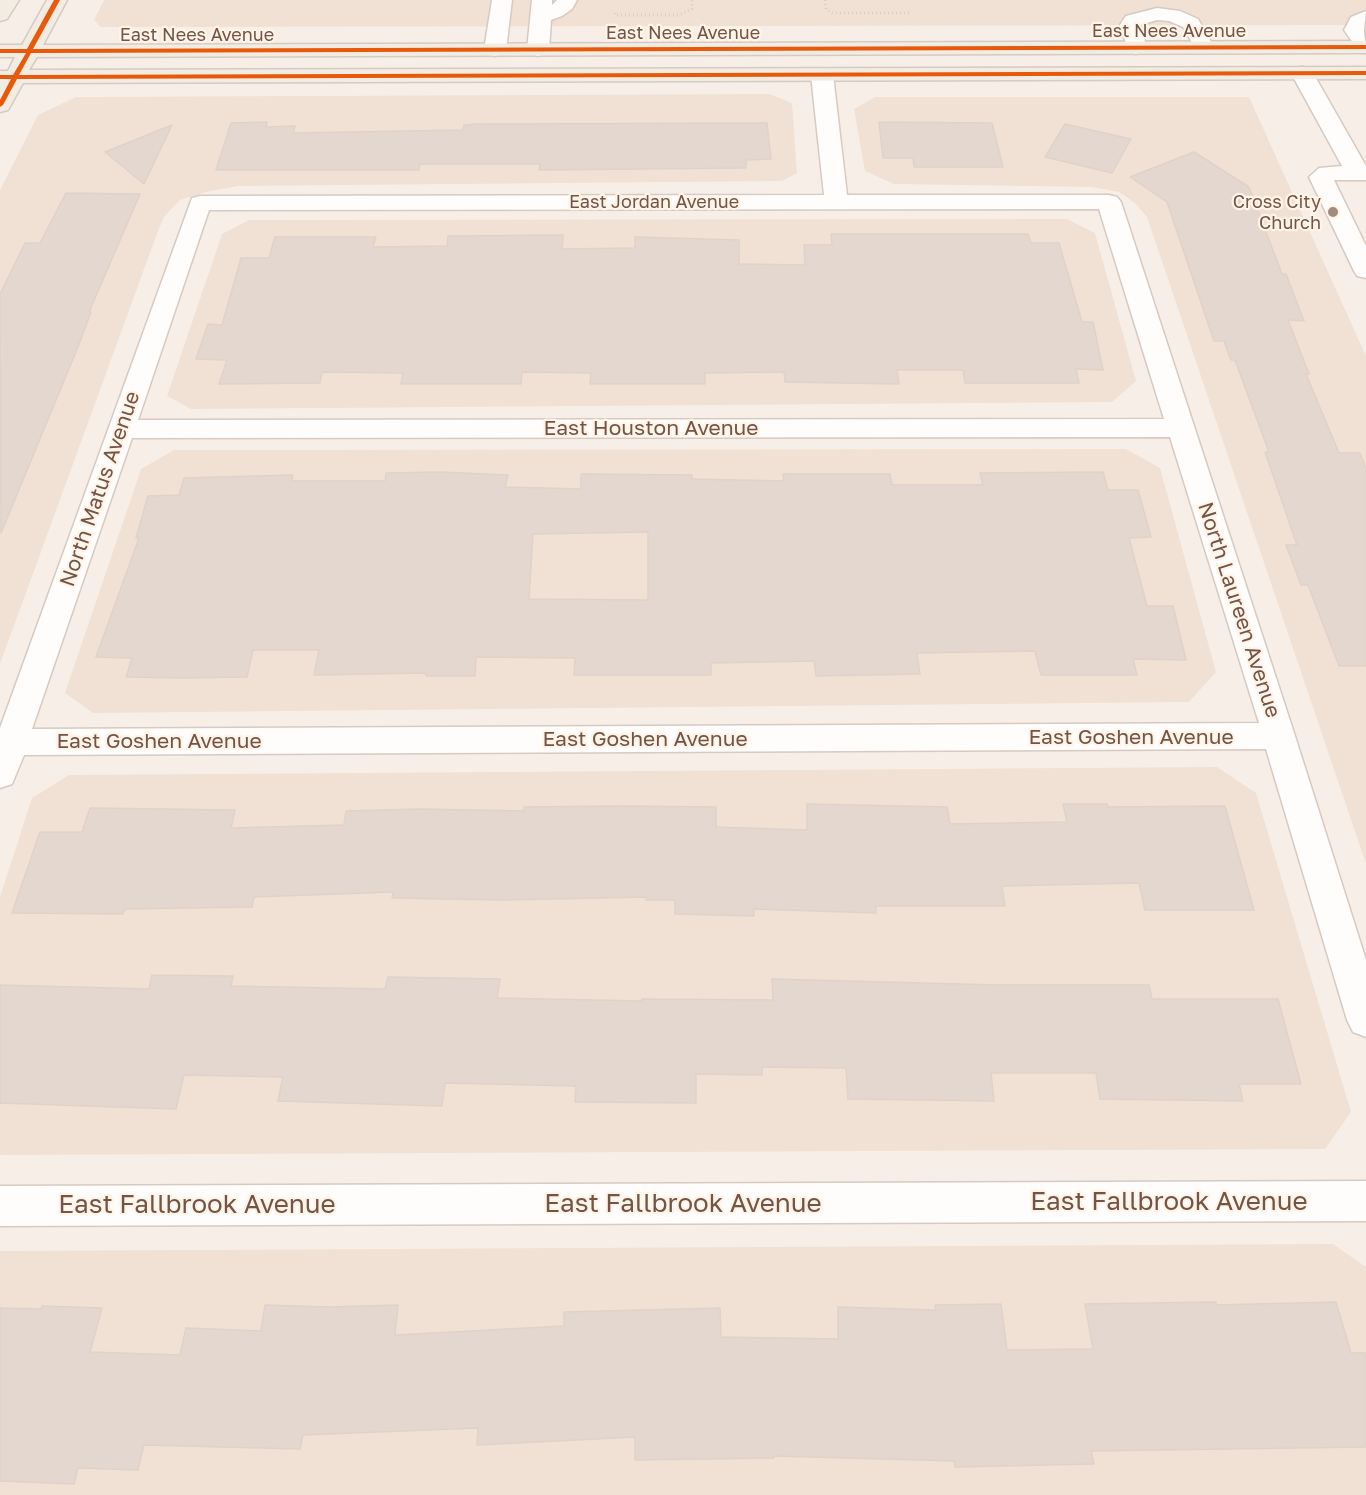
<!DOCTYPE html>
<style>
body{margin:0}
canvas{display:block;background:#f7efe7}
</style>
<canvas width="1366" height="1495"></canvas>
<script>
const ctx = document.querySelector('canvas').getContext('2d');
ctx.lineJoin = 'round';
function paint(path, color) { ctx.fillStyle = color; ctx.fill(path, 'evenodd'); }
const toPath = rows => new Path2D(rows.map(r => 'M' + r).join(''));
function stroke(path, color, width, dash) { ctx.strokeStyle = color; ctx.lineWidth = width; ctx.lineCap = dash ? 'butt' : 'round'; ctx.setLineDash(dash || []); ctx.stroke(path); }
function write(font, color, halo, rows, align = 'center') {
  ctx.font = font + ' "Golos Text",sans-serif'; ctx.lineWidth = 4.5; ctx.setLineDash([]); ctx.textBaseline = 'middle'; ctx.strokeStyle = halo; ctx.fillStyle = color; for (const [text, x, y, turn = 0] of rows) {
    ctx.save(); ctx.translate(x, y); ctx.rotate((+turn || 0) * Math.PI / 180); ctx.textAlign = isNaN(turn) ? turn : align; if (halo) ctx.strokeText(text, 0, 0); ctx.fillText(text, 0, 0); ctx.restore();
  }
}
paint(toPath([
 [104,0,1366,0,1366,25,101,27,94,20],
 [769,94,792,103,797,173,782,181,238,186,206,192,180,200,164,217,158,231,0,664,0,190,38,115,76,97],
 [875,97,1249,97,1366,356,1366,864,1147,217,1135,203,1119,192,1092,187,894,184,865,171,854,109],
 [1067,219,1095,233,1136,381,1112,402,191,409,167,396,222,234,249,220],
 [1126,449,1160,468,1216,672,1189,702,93,713,65,693,141,469,174,450],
 [1217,767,1256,793,1351,1112,1325,1149,0,1155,0,897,32,798,69,775],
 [1333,1244,1366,1267,1366,1495,0,1495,0,1251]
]), '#f0e1d4');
const building = toPath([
 [267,122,266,127,295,126,293,133,463,130,464,125,477,124,767,123,771,159,746,160,746,168,539,170,540,164,420,164,419,170,216,170,231,123,267,122],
 [879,122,992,123,1003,167,914,167,913,158,883,158,879,122],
 [1065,124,1131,139,1112,173,1045,157,1065,124],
 [172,125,144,184,105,152,172,125],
 [1194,152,1249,187,1282,274,1286,274,1304,321,1288,320,1309,374,1306,374,1339,453,1360,453,1366,469,1366,666,1339,666,1308,585,1301,585,1286,545,1297,545,1265,452,1269,452,1235,360,1231,360,1224,341,1214,341,1167,202,1130,177,1194,152],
 [66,193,140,194,89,312,91,312,78,347,1,533,0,294,25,243,40,243,66,193],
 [831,234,1028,234,1031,243,1059,243,1082,322,1093,322,1103,370,1076,369,1079,383,965,383,963,370,897,370,899,384,785,382,784,372,705,373,705,384,590,384,591,373,522,372,521,384,401,384,403,373,322,372,320,383,219,384,227,360,196,359,208,324,222,325,241,258,269,258,275,237,376,237,373,247,447,246,448,236,563,235,562,249,635,248,635,237,739,240,739,264,805,265,804,245,832,245,831,234],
 [440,472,508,475,505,487,581,489,581,474,692,475,692,479,784,481,783,474,890,474,892,485,983,485,980,473,1103,472,1108,490,1138,490,1151,537,1129,538,1147,606,1173,606,1186,660,1133,659,1137,675,1041,675,1035,651,917,653,920,674,816,676,814,661,711,663,711,675,574,675,575,658,476,657,475,676,426,676,426,673,314,675,319,650,253,650,247,677,185,678,126,677,132,658,96,657,139,538,136,538,148,496,179,495,184,478,293,475,292,481,385,481,386,473,440,472],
 [648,532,648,600,529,599,533,534,648,532],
 [807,804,947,807,950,824,1067,822,1063,804,1107,804,1108,807,1225,806,1254,910,1145,910,1139,883,1002,886,1005,906,876,906,876,913,754,909,754,916,675,914,675,900,646,900,646,897,502,900,392,898,393,892,254,897,252,907,125,909,123,914,12,913,40,832,82,832,90,808,235,810,231,828,344,825,346,811,420,809,524,811,524,807,621,806,716,807,716,827,807,830,807,804],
 [152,975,233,976,231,986,385,989,388,977,500,979,497,998,642,1001,642,999,773,1000,772,979,997,985,1149,985,1152,999,1278,999,1301,1084,1239,1084,1243,1101,1100,1099,1096,1073,991,1073,994,1101,848,1099,846,1068,762,1067,762,1075,696,1074,696,1103,575,1102,576,1086,445,1083,442,1106,278,1101,283,1077,184,1075,176,1109,0,1103,0,985,149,989,152,975],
 [1216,1302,1216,1305,1336,1302,1351,1353,1366,1353,1366,1447,1091,1451,1094,1464,955,1467,954,1461,774,1456,774,1458,635,1460,635,1437,477,1445,478,1428,303,1435,300,1449,144,1445,138,1470,78,1468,74,1484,0,1481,0,1308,41,1309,42,1306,102,1308,90,1352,180,1355,186,1328,261,1331,265,1305,330,1307,398,1305,395,1335,564,1326,564,1312,720,1308,721,1337,838,1339,838,1307,936,1310,935,1305,1001,1304,1007,1350,1093,1349,1085,1304,1216,1302]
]);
paint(building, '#e3d7cf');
stroke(building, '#e0d2c9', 1.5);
const minor = toPath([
 [492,0,512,0,506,50,502,54,495,56,488,54,484,50,492,0],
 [532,0,552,0,552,5,557,0,577,0,572,9,562,16,551,20,549,50,545,54,538,56,531,54,527,50,532,0],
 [1157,8,1180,11,1198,19,1214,47,1211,51,1204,53,1197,51,1183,27,1169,21,1157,20,1140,25,1147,48,1143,52,1136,54,1129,52,1120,25,1123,20,1126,16,1157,8],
 [1366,11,1364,30,1366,53,1359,51,1344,30,1351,17,1366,11],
 [1302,67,1310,68,1313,73,1366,166,1366,180,1334,180,1366,246,1366,278,1357,276,1354,271,1309,177,1319,168,1342,166,1291,73,1294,68,1302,67],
 [822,69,830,70,833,75,847,195,1109,195,1117,197,1121,202,1295,736,1366,960,1366,1037,1353,1032,1347,1020,1266,749,24,755,12,784,0,788,0,728,192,198,200,196,824,195,811,75,814,70,822,69],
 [1099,209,1164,419,138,420,209,210,1099,209],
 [1170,437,1259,723,32,729,132,438,1170,437],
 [1366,1181,1366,1221,0,1226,0,1186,1366,1181]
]);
const major = toPath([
 [0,0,19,0,7,19,0,21,0,0],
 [47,0,67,0,43,45,1366,41,1366,53,37,57,29,70,1366,67,1366,79,23,83,8,110,0,112,0,71,8,71,15,57,0,57,0,45,22,45,47,0]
]);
stroke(minor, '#d6cac2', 3);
stroke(major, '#d5cac4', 3);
stroke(toPath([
 [825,0,826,9,833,13,909,13,908,10],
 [615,13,615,15,679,15,692,9,692,0]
]), '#d7cec9', 3, [1, 3]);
paint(minor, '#fefdfb');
paint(major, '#f2ece3');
paint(toPath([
 [54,0,60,0,33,49,1366,45,1366,49,31,53,19,75,1366,71,1366,75,17,79,3,105,0,107,0,100,11,79,0,79,0,75,13,75,26,53,0,53,0,49,27,49,54,0]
]), '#e8590c');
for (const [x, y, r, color] of [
 [1333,212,6,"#a28a7f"]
]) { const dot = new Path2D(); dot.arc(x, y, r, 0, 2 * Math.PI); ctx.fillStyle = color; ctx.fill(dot); stroke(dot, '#fff4e7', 2); }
write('18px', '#745447', '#fff4e7', [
 ["East Nees Avenue",1169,31],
 ["East Nees Avenue",683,33],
 ["East Nees Avenue",197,35],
 ["East Jordan Avenue",654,202]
]);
write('18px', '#745447', '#fff4e7', [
 ["Cross City",1321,202],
 ["Church",1321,223]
], 'right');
write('21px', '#745447', '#fff4e7', [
 ["East Houston Avenue",651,428],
 ["North Matus Avenue",100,489,-71],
 ["North Laureen Avenue",1239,610,72],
 ["East Goshen Avenue",1131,737],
 ["East Goshen Avenue",645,739],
 ["East Goshen Avenue",159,741]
]);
write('26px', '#745447', '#fff4e7', [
 ["East Fallbrook Avenue",1169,1202],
 ["East Fallbrook Avenue",683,1204],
 ["East Fallbrook Avenue",197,1205]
]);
</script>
